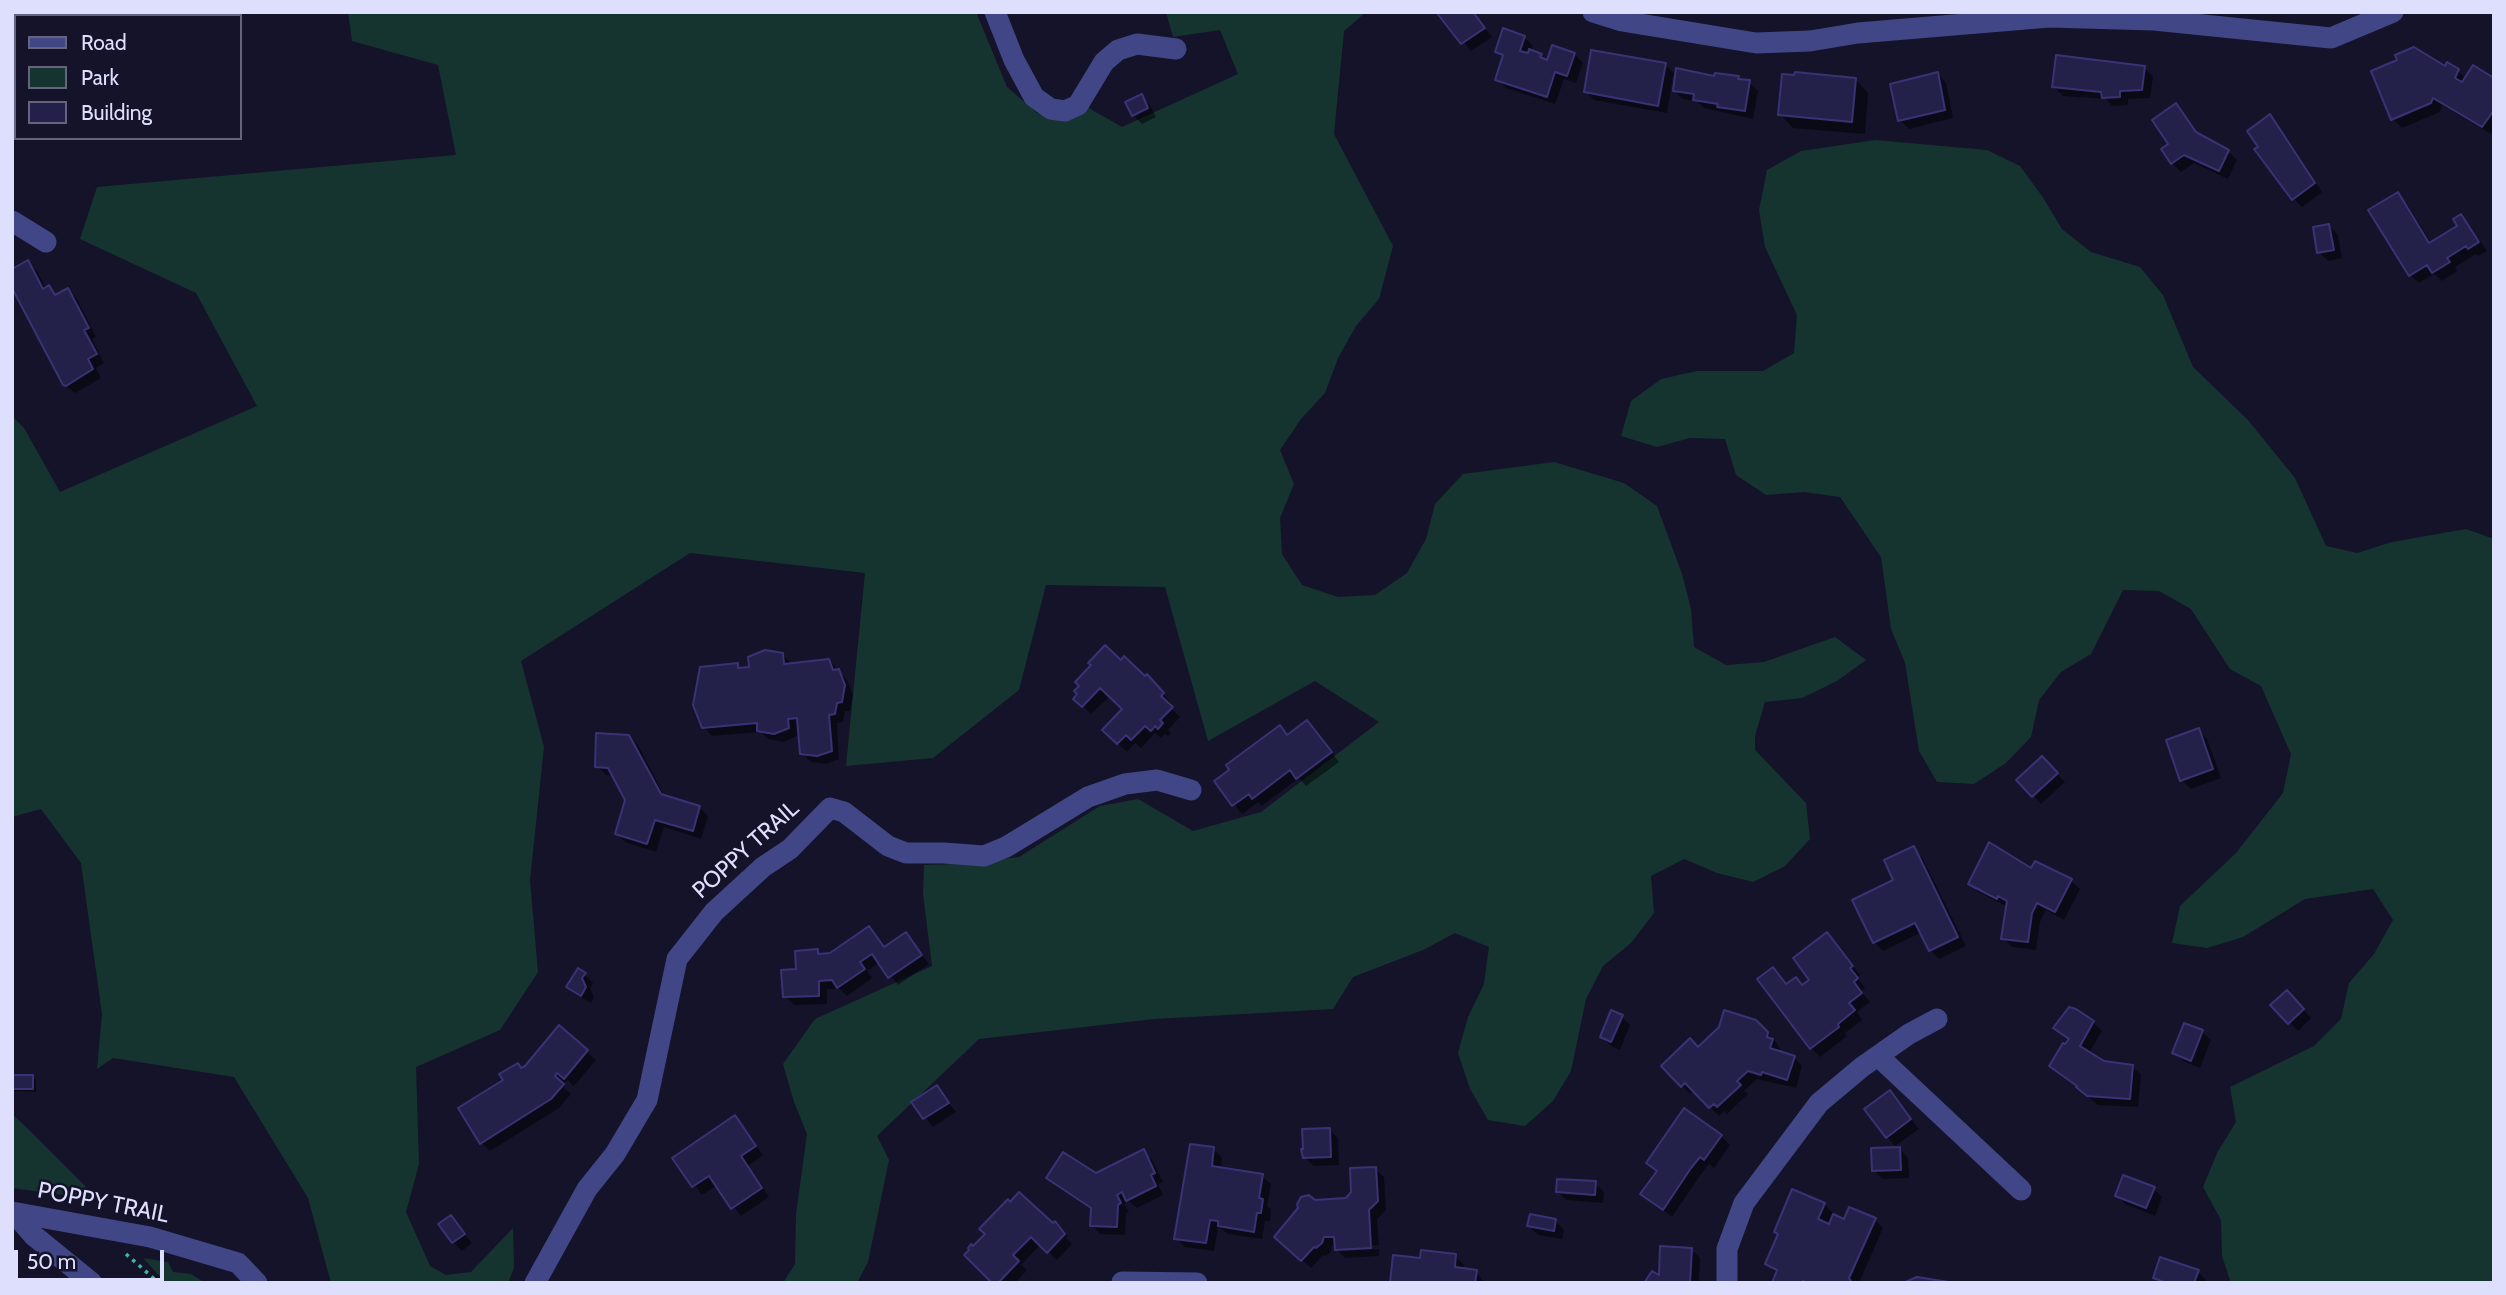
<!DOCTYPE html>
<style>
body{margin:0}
#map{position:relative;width:2506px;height:1295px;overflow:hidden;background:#14132a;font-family:Cabin,sans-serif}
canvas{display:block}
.frame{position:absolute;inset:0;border:14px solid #dedefd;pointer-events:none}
.legend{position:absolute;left:14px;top:14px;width:228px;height:126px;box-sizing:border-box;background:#14132a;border:2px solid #65647e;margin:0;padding:9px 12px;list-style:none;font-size:21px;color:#dedefd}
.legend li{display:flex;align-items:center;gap:14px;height:35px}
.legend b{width:35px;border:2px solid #65647e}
.scale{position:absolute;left:14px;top:1250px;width:150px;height:32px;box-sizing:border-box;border:4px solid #dedefd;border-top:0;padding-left:9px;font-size:21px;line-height:24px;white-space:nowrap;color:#dedefd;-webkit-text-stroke:5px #14132a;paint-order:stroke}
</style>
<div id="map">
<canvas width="2506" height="1295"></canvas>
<div class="frame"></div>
<ul class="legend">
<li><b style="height:9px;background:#414786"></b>Road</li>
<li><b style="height:19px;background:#16342f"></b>Park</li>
<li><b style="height:19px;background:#23204a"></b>Building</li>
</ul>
<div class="scale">50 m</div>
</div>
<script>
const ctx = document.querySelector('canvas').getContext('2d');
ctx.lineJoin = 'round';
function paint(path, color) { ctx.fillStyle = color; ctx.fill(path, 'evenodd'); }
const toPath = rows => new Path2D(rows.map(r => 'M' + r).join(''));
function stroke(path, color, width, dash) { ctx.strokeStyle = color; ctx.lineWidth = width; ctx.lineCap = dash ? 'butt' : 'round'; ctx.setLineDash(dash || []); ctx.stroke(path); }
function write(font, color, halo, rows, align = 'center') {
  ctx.font = font + ' Cabin,sans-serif'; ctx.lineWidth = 5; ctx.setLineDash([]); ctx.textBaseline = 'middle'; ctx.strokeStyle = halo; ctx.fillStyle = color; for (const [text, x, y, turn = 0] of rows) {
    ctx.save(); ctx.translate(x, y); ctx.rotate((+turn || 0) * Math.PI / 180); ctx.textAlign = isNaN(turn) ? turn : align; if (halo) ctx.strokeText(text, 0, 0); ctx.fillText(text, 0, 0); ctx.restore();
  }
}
paint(toPath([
 [348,12,976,12,1007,87,1037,113,1075,116,1087,107,1122,127,1238,74,1220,30,1173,37,1166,12,1366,12,1344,31,1334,134,1393,246,1379,299,1356,326,1338,358,1325,393,1301,419,1280,450,1294,484,1280,518,1282,554,1302,585,1338,597,1375,595,1407,573,1426,539,1435,504,1463,474,1554,462,1624,483,1657,506,1682,574,1691,609,1694,647,1726,665,1764,662,1835,637,1866,660,1837,681,1802,698,1765,702,1755,736,1755,750,1806,803,1810,839,1785,866,1753,882,1717,873,1684,859,1651,876,1654,913,1631,943,1603,966,1586,999,1571,1071,1553,1101,1525,1126,1488,1120,1470,1089,1458,1053,1468,1017,1484,984,1489,947,1455,933,1423,950,1353,977,1333,1009,1154,1019,979,1039,877,1136,889,1160,868,1262,857,1283,783,1283,795,1264,796,1214,807,1134,794,1102,783,1064,815,1019,932,966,923,894,924,865,956,864,1019,857,1100,806,1138,799,1193,831,1261,812,1379,722,1315,681,1208,741,1165,587,1046,585,1019,690,933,758,846,766,865,573,690,553,521,661,544,747,530,880,538,972,500,1030,416,1067,419,1164,406,1212,430,1266,446,1275,471,1272,513,1228,514,1268,508,1283,331,1283,308,1198,234,1077,113,1058,97,1069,102,1014,81,863,41,809,12,817,12,416,24,428,60,492,257,406,196,293,80,239,97,187,456,155,438,65,352,41],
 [1875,140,1987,150,2020,166,2042,196,2062,229,2091,252,2140,267,2163,295,2193,367,2248,420,2295,478,2326,546,2357,553,2392,542,2466,529,2494,539,2494,1283,2231,1283,2222,1256,2221,1220,2203,1187,2217,1153,2236,1122,2230,1087,2314,1046,2341,1019,2349,983,2374,954,2393,920,2373,889,2305,899,2243,937,2207,948,2172,943,2180,906,2236,853,2283,793,2291,754,2261,686,2230,669,2191,609,2159,591,2123,590,2091,654,2061,672,2039,700,2031,737,2006,763,1974,784,1937,782,1919,751,1905,663,1891,629,1881,557,1840,497,1804,492,1766,495,1736,475,1725,439,1690,438,1657,447,1621,436,1631,401,1661,379,1697,371,1763,371,1794,353,1797,315,1765,247,1759,210,1767,170,1801,151],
 [12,1114,26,1127,99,1200,12,1188],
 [143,1258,168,1262,173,1272,191,1274,205,1283,166,1283]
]), '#16342f');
paint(toPath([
 [1439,12,1476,12,1474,14,1492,37,1471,51],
 [1524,37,1533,46,1531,52,1541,55,1548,63,1574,54,1583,63,1576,83,1564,79,1555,104,1506,88,1497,79,1504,58,1497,51],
 [1665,65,1677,76,1673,76,1667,113,1594,100,1586,91],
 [2144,68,2153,76,2150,98,2128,99,2128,105,2112,106,2106,99,2063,96,2054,87],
 [2445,68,2458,71,2466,79,2494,80,2494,130,2491,134,2442,105,2440,112,2402,128,2393,119],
 [1938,74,1946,83,1953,118,1909,129,1900,120],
 [1738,78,1741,81,1749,82,1758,91,1753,119,1704,108,1697,101,1683,99,1674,91],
 [1855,79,1868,93,1865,134,1793,128,1780,114],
 [1142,97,1150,105,1156,117,1142,124,1133,115],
 [2176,106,2199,136,2228,151,2237,160,2228,179,2194,163,2181,172,2172,163,2163,149,2170,144],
 [2270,116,2278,125,2322,192,2302,207,2293,198,2260,147],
 [2397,194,2406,202,2432,244,2460,227,2461,216,2469,225,2487,251,2478,256,2476,254,2455,267,2457,271,2442,281,2434,274,2419,283,2410,275],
 [2329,226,2338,235,2342,258,2328,261,2319,252],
 [28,263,37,271,46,289,49,287,58,296,68,290,77,299,96,337,92,339,104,363,96,368,101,378,75,393,64,384],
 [782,654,791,663,829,660,847,680,853,695,850,711,845,711,843,722,837,723,839,759,827,764,811,762,802,753,799,721,796,721,797,736,783,742,768,739,761,732,712,736,704,727,737,665,742,670,751,669],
 [1121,662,1156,685,1171,703,1168,705,1180,717,1168,730,1171,733,1168,736,1165,734,1161,738,1155,733,1141,748,1135,743,1127,752,1104,730,1124,709,1110,696,1091,714,1076,699],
 [1307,722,1339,762,1306,786,1299,778,1262,806,1258,802,1242,814,1216,782,1280,727,1288,736],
 [2198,730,2207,739,2221,778,2191,789,2182,780],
 [629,736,638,745,665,797,699,807,708,816,701,839,664,827,656,852,625,842,617,834,627,800,614,776,606,775,597,766],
 [2042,758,2065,782,2041,804,2019,780],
 [1913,848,1922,857,1966,946,1939,959,1930,950,1922,932,1883,951,1874,942,1895,880],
 [2032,871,2071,881,2080,889,2064,920,2046,910,2040,922,2036,950,2012,947,2003,938,2008,907,1978,892,1970,883],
 [869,928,885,948,906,934,929,964,898,985,880,962,867,971,872,978,847,996,840,989,827,989,827,1004,794,1005,785,996,797,971,817,951,821,955,831,954],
 [1827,934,1860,975,1857,977,1865,988,1861,991,1870,1002,1857,1012,1862,1020,1845,1033,1847,1036,1820,1057,1811,1048,1773,969,1788,986,1803,986,1811,980],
 [584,974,593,983,590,988,594,997,591,1003,577,995,568,987],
 [2287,992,2311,1018,2298,1031,2273,1005],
 [1622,1017,1630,1025,1620,1050,1611,1046,1602,1037],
 [1756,1021,1776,1042,1780,1049,1779,1053,1794,1057,1802,1066,1796,1088,1757,1079,1744,1091,1748,1094,1727,1114,1724,1111,1719,1116,1694,1090,1690,1094,1663,1066],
 [2093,1022,2102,1031,2089,1053,2104,1063,2132,1066,2141,1075,2138,1107,2098,1105,2051,1066,2070,1040,2055,1027],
 [559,1028,596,1060,574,1086,567,1080,562,1086,571,1094,559,1108,490,1151,482,1143,505,1080,522,1070],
 [2202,1032,2211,1040,2200,1068,2183,1061,2174,1052],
 [32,1076,36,1080,36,1092,12,1091,12,1077],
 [936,1087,956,1112,933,1127,914,1102],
 [1890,1093,1919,1129,1895,1146,1887,1137],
 [735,1117,763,1155,748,1166,769,1197,741,1216,717,1185,702,1195,674,1158],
 [1329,1129,1338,1138,1339,1165,1314,1166,1305,1158],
 [1721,1136,1730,1145,1714,1168,1709,1164,1699,1177,1672,1217,1643,1194,1658,1172,1648,1163],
 [1214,1149,1222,1158,1221,1169,1262,1176,1271,1184,1267,1206,1271,1209,1270,1221,1265,1221,1262,1239,1228,1234,1218,1227,1214,1251,1185,1247,1176,1238],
 [1900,1149,1908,1158,1909,1178,1882,1179,1874,1170],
 [1143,1151,1152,1160,1163,1182,1158,1184,1163,1195,1137,1208,1129,1201,1124,1204,1129,1212,1126,1213,1125,1235,1100,1234,1092,1225,1092,1210,1057,1187,1048,1178,1096,1175],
 [1375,1169,1384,1177,1386,1210,1377,1219,1379,1245,1342,1248,1342,1251,1379,1249,1379,1256,1345,1258,1336,1249,1336,1245,1332,1246,1331,1252,1326,1256,1323,1255,1311,1268,1285,1245,1314,1201,1347,1200],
 [1595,1183,1604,1192,1603,1203,1566,1200,1558,1192],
 [2154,1189,2162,1197,2155,1216,2125,1204,2117,1195],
 [1010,1204,1053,1225,1055,1224,1068,1236,1066,1238,1072,1244,1057,1260,1040,1245,1021,1265,1027,1270,1015,1283,995,1283,973,1249],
 [1824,1204,1833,1213,1832,1215,1845,1221,1875,1220,1883,1228,1859,1283,1773,1283,1777,1273,1767,1264,1779,1235],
 [450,1217,472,1243,462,1251,453,1242],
 [1556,1221,1564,1230,1562,1239,1538,1235,1529,1226],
 [1692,1250,1700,1258,1699,1283,1646,1283,1660,1278],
 [1455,1256,1464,1265,1463,1270,1476,1272,1485,1283,1392,1283,1422,1260],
 [2198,1272,2207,1281,2206,1283,2161,1283,2155,1277]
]), '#0007');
const building = toPath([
 [1436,12,1473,12,1485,28,1461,44,1436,12],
 [1503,28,1525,36,1520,51,1528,53,1529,49,1542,54,1540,57,1547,60,1552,45,1575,53,1567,76,1555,72,1547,97,1495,80,1503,55,1495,52,1503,28],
 [2414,47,2445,66,2447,62,2459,69,2455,78,2462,82,2473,65,2494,78,2494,110,2482,127,2433,98,2431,103,2391,120,2371,71,2397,60,2395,55,2414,47],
 [1591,50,1666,63,1658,106,1584,92,1591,50],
 [2056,55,2145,66,2142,90,2120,91,2120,97,2102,98,2101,92,2052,87,2056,55],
 [1676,68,1714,76,1715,73,1739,76,1738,79,1750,80,1745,111,1717,107,1718,104,1693,100,1694,94,1673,91,1676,68],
 [1795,72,1856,78,1852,122,1778,115,1782,74,1794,75,1795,72],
 [1938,72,1945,110,1898,121,1890,84,1938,72],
 [1142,94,1148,108,1132,116,1125,102,1142,94],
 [2176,103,2196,132,2229,150,2219,171,2184,155,2171,164,2161,149,2168,144,2152,120,2176,103],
 [2270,114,2315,183,2292,200,2254,149,2258,147,2247,131,2270,114],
 [2398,192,2429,243,2457,226,2453,219,2461,214,2479,242,2468,249,2466,246,2447,258,2450,262,2432,273,2427,265,2409,276,2368,210,2398,192],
 [2329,224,2334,250,2317,253,2313,227,2329,224],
 [28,260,43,289,49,285,55,295,68,288,89,328,84,330,97,354,88,359,93,369,66,386,63,385,12,288,12,269,28,260],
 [1105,645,1121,660,1124,656,1145,676,1147,674,1164,693,1161,696,1173,707,1160,720,1163,723,1158,729,1155,726,1151,731,1145,726,1131,740,1126,735,1117,744,1102,730,1122,709,1100,688,1082,707,1073,699,1077,694,1074,691,1079,686,1075,682,1091,665,1088,663,1105,645],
 [765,650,783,653,784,664,829,659,833,670,839,669,845,685,842,702,837,703,835,714,829,715,832,751,817,756,800,754,797,718,788,719,789,728,774,734,757,731,757,723,702,728,693,705,700,667,738,663,738,668,749,667,748,657,765,650],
 [1307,720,1332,752,1296,779,1290,770,1252,799,1249,794,1232,806,1214,781,1229,770,1226,765,1280,725,1287,735,1307,720],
 [2199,728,2213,769,2180,781,2166,740,2199,728],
 [596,733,629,735,661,794,700,806,693,831,655,820,647,844,615,834,625,800,608,768,595,767,596,733],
 [2042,756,2058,773,2032,797,2016,780,2042,756],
 [1989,842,2031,868,2035,861,2072,879,2055,912,2037,903,2032,913,2028,942,2001,939,2007,901,1998,896,1997,899,1968,884,1989,842],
 [1914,846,1958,937,1929,951,1915,923,1873,943,1852,900,1893,880,1884,860,1914,846],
 [869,926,884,947,906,932,922,955,888,978,872,954,860,962,865,969,837,988,832,980,819,981,819,996,783,997,781,970,796,969,795,951,818,949,818,954,830,953,869,926],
 [1827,932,1853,966,1850,968,1858,978,1854,982,1862,993,1849,1003,1855,1010,1838,1024,1839,1027,1810,1049,1757,979,1773,967,1786,984,1796,977,1802,985,1809,980,1793,958,1827,932],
 [578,968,586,973,582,978,586,987,581,996,566,987,578,968],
 [2287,990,2304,1009,2288,1024,2270,1005,2287,990],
 [2069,1007,2076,1009,2094,1021,2080,1046,2104,1061,2133,1065,2130,1099,2087,1096,2076,1087,2077,1086,2049,1066,2063,1043,2065,1044,2069,1039,2053,1028,2069,1007],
 [1611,1010,1623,1015,1611,1042,1600,1037,1611,1010],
 [1724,1010,1756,1020,1768,1032,1767,1037,1773,1039,1770,1048,1795,1056,1787,1080,1762,1072,1761,1075,1748,1071,1737,1081,1741,1085,1717,1107,1714,1104,1709,1108,1685,1083,1681,1087,1661,1066,1690,1038,1698,1047,1719,1027,1724,1010],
 [2184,1023,2203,1030,2191,1061,2172,1053,2184,1023],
 [559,1025,588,1050,564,1079,557,1073,555,1076,564,1084,551,1099,480,1144,458,1108,503,1080,499,1074,518,1063,521,1068,525,1066,559,1025],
 [12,1075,33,1075,33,1089,12,1089,12,1075],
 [937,1085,949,1103,923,1119,911,1102,937,1085],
 [1890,1090,1911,1119,1886,1138,1864,1109,1890,1090],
 [1684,1108,1722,1135,1704,1160,1700,1157,1691,1168,1663,1210,1640,1194,1657,1171,1646,1163,1684,1108],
 [735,1115,756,1146,741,1156,762,1188,731,1209,709,1176,692,1187,672,1158,735,1115],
 [1330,1128,1331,1157,1303,1158,1301,1149,1303,1149,1302,1129,1330,1128],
 [1190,1144,1214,1147,1212,1166,1263,1174,1259,1198,1263,1199,1261,1213,1257,1213,1254,1232,1218,1226,1218,1221,1210,1220,1206,1243,1174,1239,1190,1144],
 [1900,1147,1901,1170,1872,1171,1871,1148,1900,1147],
 [1144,1149,1155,1173,1151,1175,1156,1186,1126,1201,1122,1192,1117,1195,1121,1203,1118,1205,1117,1227,1090,1226,1091,1208,1046,1178,1063,1152,1096,1173,1144,1149],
 [1376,1167,1378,1201,1369,1210,1371,1248,1335,1250,1334,1237,1324,1237,1322,1243,1316,1248,1314,1247,1301,1261,1274,1237,1298,1208,1297,1204,1301,1197,1309,1195,1315,1200,1346,1198,1351,1192,1350,1168,1376,1167],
 [2123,1175,2155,1187,2146,1208,2115,1196,2123,1175],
 [1557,1179,1596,1181,1595,1195,1556,1192,1557,1179],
 [1792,1189,1825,1203,1818,1219,1829,1224,1833,1214,1844,1219,1849,1207,1876,1218,1849,1278,1852,1283,1808,1283,1803,1281,1802,1283,1772,1283,1777,1270,1765,1264,1778,1234,1774,1232,1792,1189],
 [1019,1192,1053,1223,1055,1221,1065,1234,1047,1253,1031,1237,1013,1255,1019,1261,998,1283,992,1283,964,1255,969,1250,968,1248,971,1244,973,1246,985,1234,979,1229,1008,1199,1010,1202,1019,1192],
 [1530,1214,1556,1219,1554,1231,1527,1226,1530,1214],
 [451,1215,465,1234,452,1243,438,1224,451,1215],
 [1660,1246,1692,1248,1690,1283,1644,1283,1652,1271,1659,1275,1660,1246],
 [1421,1250,1456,1254,1455,1267,1477,1270,1475,1283,1390,1283,1393,1255,1420,1258,1421,1250],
 [2160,1257,2199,1270,2194,1283,2167,1283,2153,1278,2160,1257],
 [1917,1277,1955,1283,1903,1283,1917,1277]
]);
paint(building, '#23204a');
stroke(building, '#393375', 2);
stroke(toPath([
 [126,1254,159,1283]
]), '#39b7a0', 3.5, [3.5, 5]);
stroke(toPath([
 [995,12,1014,60,1034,97,1051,109,1065,111,1078,105,1104,62,1118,50,1137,44,1176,49],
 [1593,12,1622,21,1756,43,1810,41,1858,33,2049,17,2154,20,2331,38,2393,12],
 [80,16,84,12],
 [12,75,16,72],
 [12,221,46,242],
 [1878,1056,2021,1190],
 [12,1212,150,1237,238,1263,257,1283],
 [14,1213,33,1235,92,1283],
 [1122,1282,1197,1283],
 [535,1283,587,1189,615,1154,647,1100,677,959,714,912,763,867,790,849,830,808,844,812,888,846,906,853,944,853,984,856,1006,847,1088,797,1125,784,1157,780,1191,790],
 [1727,1283,1727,1249,1744,1203,1819,1103,1862,1067,1909,1034,1937,1019]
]), '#414786', 21);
write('23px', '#dedefd', '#14132a', [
 ["POPPY TRAIL",746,850,-42],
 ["POPPY TRAIL",103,1203,11]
]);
</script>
